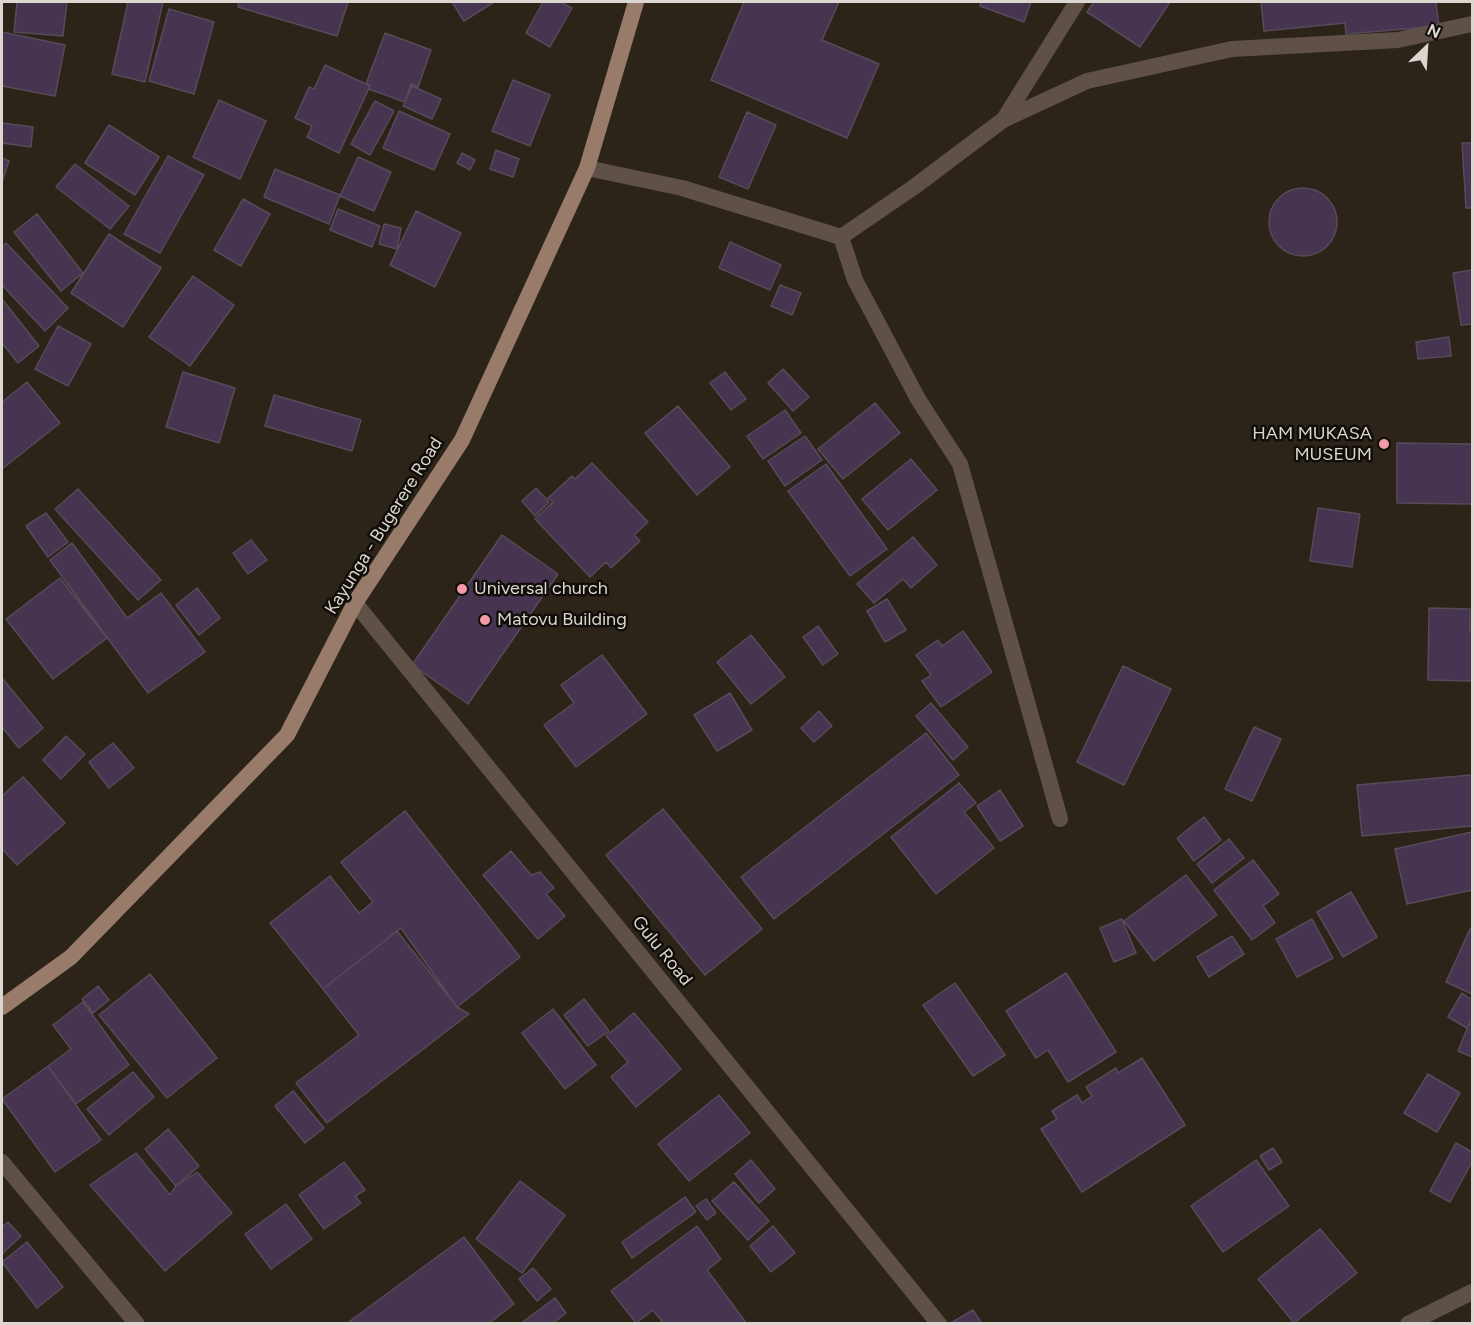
<!DOCTYPE html>
<style>
body{margin:0}
#map{position:relative;width:1474px;height:1325px;overflow:hidden;background:#2c2419;font-family:Figtree,sans-serif}
canvas{display:block}
.frame{position:absolute;inset:0;border:3px solid #dbd6cf;pointer-events:none}
.north{position:absolute;left:1396px;top:18px;width:60px;height:60px;-webkit-text-stroke:4px #110e09;paint-order:stroke;rotate:25deg;font-size:16px;font-weight:700;line-height:24px;text-align:center;color:#dbd6cf}
.north::after{content:'';display:block;margin:auto;width:21px;height:27px;background:#dbd6cf;clip-path:polygon(50% 0,100% 100%,50% 72%,0 100%)}
</style>
<div id="map">
<canvas width="1474" height="1325"></canvas>
<div class="frame"></div>
<div class="north">N</div>
</div>
<script>
const ctx = document.querySelector('canvas').getContext('2d');
ctx.lineJoin = 'round';
function paint(path, color) { ctx.fillStyle = color; ctx.fill(path, 'evenodd'); }
const toPath = rows => new Path2D(rows.map(r => 'M' + r).join(''));
function stroke(path, color, width, dash) { ctx.strokeStyle = color; ctx.lineWidth = width; ctx.lineCap = dash ? 'butt' : 'round'; ctx.setLineDash(dash || []); ctx.stroke(path); }
function write(font, color, halo, rows, align = 'center') {
  ctx.font = font + ' Figtree,sans-serif'; ctx.lineWidth = 5; ctx.setLineDash([]); ctx.textBaseline = 'middle'; ctx.strokeStyle = halo; ctx.fillStyle = color; for (const [text, x, y, turn = 0] of rows) {
    ctx.save(); ctx.translate(x, y); ctx.rotate((+turn || 0) * Math.PI / 180); ctx.textAlign = isNaN(turn) ? turn : align; if (halo) ctx.strokeText(text, 0, 0); ctx.fillText(text, 0, 0); ctx.restore();
  }
}
const building = toPath([
 [17,2,67,2,63,36,14,32,17,2],
 [128,2,163,2,145,82,112,74,128,2],
 [239,2,348,2,337,36,238,7,239,2],
 [452,2,494,2,464,21,452,2],
 [543,2,560,2,572,8,550,47,526,33,543,2],
 [744,2,839,2,822,40,879,64,847,138,711,80,744,2],
 [981,2,1031,2,1024,22,980,6,981,2],
 [1094,2,1170,2,1140,47,1087,12,1094,2],
 [1261,2,1436,2,1439,26,1346,34,1345,23,1264,31,1261,2],
 [169,9,214,22,194,94,149,81,169,9],
 [2,32,65,45,55,96,2,86,2,32],
 [385,33,431,50,418,87,411,84,405,102,369,89,370,85,366,84,385,33],
 [325,65,370,86,339,153,307,137,312,126,295,118,309,87,314,89,325,65],
 [513,80,550,95,530,146,492,131,513,80],
 [412,86,441,99,432,119,403,106,412,86],
 [219,100,266,121,240,179,193,157,219,100],
 [375,101,394,111,370,155,351,144,375,101],
 [399,111,450,134,434,170,383,148,399,111],
 [747,112,776,125,748,189,719,177,747,112],
 [2,123,33,127,31,147,2,143,2,123],
 [109,125,159,157,135,195,85,163,109,125],
 [1462,143,1472,143,1472,208,1466,208,1462,143],
 [496,150,519,159,513,177,490,169,496,150],
 [462,153,475,160,470,170,457,163,462,153],
 [168,156,204,175,160,253,124,234,168,156],
 [358,157,391,172,374,211,340,196,358,157],
 [2,158,9,161,2,182,2,158],
 [75,164,129,206,110,229,56,187,75,164],
 [275,169,340,195,329,224,264,197,275,169],
 '1269 222a34 34 0 1 1 68 0a34 34 0 1 1-68 0Z',
 [243,199,270,214,241,266,214,250,243,199],
 [338,209,380,226,372,247,330,230,338,209],
 [416,211,461,233,435,287,390,265,416,211],
 [37,214,83,273,61,291,14,232,37,214],
 [384,224,401,228,397,249,379,244,384,224],
 [109,234,161,268,123,327,71,293,109,234],
 [730,242,781,265,770,290,719,268,730,242],
 [6,243,68,308,45,331,2,285,2,247,6,243],
 [1472,270,1472,324,1461,325,1453,273,1472,270],
 [193,276,234,305,190,366,149,337,193,276],
 [780,285,801,293,792,315,771,306,780,285],
 [2,299,39,346,18,363,2,343,2,299],
 [58,326,91,344,68,386,35,369,58,326],
 [1449,337,1451,356,1418,359,1416,342,1449,337],
 [783,369,809,397,793,411,768,383,783,369],
 [183,372,235,388,219,443,166,427,183,372],
 [725,372,746,399,731,410,710,383,725,372],
 [27,382,60,423,2,469,2,402,27,382],
 [274,395,361,420,352,451,265,426,274,395],
 [875,403,900,433,843,479,818,449,875,403],
 [678,406,730,467,697,495,645,433,678,406],
 [785,410,801,433,763,459,747,436,785,410],
 [805,436,822,460,785,486,768,461,805,436],
 [1397,443,1472,444,1472,504,1397,503,1397,443],
 [911,459,937,490,888,530,862,499,911,459],
 [592,463,648,522,634,535,640,541,611,568,606,562,590,577,535,519,553,502,548,498,572,476,575,479,592,463],
 [826,464,887,549,850,576,788,491,826,464],
 [536,488,549,502,535,516,522,501,536,488],
 [78,489,161,580,138,600,55,509,78,489],
 [1318,508,1360,514,1352,567,1310,561,1318,508],
 [46,513,68,542,48,557,26,526,46,513],
 [502,535,558,574,468,704,412,665,502,535],
 [913,537,937,565,911,588,903,579,874,603,857,584,913,537],
 [251,540,267,560,248,574,233,553,251,540],
 [72,543,127,618,161,593,205,652,148,693,50,560,72,543],
 [60,578,107,638,53,679,6,619,60,578],
 [197,588,220,618,199,635,176,605,197,588],
 [887,599,906,630,885,642,867,611,887,599],
 [1429,608,1470,609,1470,631,1472,631,1472,681,1428,680,1429,608],
 [818,626,838,654,823,665,803,637,818,626],
 [963,631,992,672,941,707,922,681,931,675,916,655,938,640,942,646,963,631],
 [751,635,785,677,751,704,717,662,751,635],
 [602,655,647,714,576,767,544,725,574,703,561,685,602,655],
 [1123,666,1171,689,1124,785,1077,762,1123,666],
 [2,678,43,728,19,748,2,727,2,678],
 [730,693,752,730,717,751,694,715,730,693],
 [931,703,968,747,953,760,916,716,931,703],
 [819,711,832,726,814,742,801,728,819,711],
 [1254,727,1281,739,1252,801,1225,789,1254,727],
 [926,733,959,775,774,919,741,877,926,733],
 [66,736,85,754,61,779,43,760,66,736],
 [113,743,134,768,109,788,89,762,113,743],
 [1472,775,1472,826,1362,836,1357,785,1472,775],
 [23,777,65,823,17,865,2,849,2,796,23,777],
 [959,783,976,803,964,812,994,848,936,894,891,837,959,783],
 [1000,790,1023,826,1000,841,977,806,1000,790],
 [663,809,762,929,705,975,606,855,663,809],
 [405,811,520,957,457,1007,397,931,323,989,270,923,330,876,359,913,373,902,341,862,405,811],
 [1204,817,1221,840,1194,861,1177,838,1204,817],
 [1472,832,1472,890,1407,904,1395,849,1472,832],
 [1229,839,1244,858,1212,883,1197,864,1229,839],
 [511,851,531,875,540,872,554,888,546,894,565,916,538,939,483,875,511,851],
 [1253,860,1279,894,1263,906,1275,923,1252,940,1214,890,1253,860],
 [1186,875,1217,915,1154,961,1124,921,1186,875],
 [1351,892,1377,937,1343,957,1317,912,1351,892],
 [1122,919,1136,953,1114,962,1100,928,1122,919],
 [1312,919,1333,958,1297,977,1276,939,1312,919],
 [401,928,457,1007,469,1014,327,1123,296,1083,359,1035,323,989,401,928],
 [1470,929,1472,930,1472,994,1446,982,1470,929],
 [1232,936,1244,954,1209,977,1197,957,1232,936],
 [1066,973,1116,1052,1068,1082,1048,1050,1036,1058,1006,1011,1066,973],
 [150,974,217,1058,167,1098,99,1015,150,974],
 [955,983,1005,1055,973,1076,923,1005,955,983],
 [98,986,109,1000,93,1013,82,999,98,986],
 [1462,993,1472,1000,1472,1018,1467,1028,1448,1017,1462,993],
 [584,999,609,1031,588,1046,564,1015,584,999],
 [83,1002,129,1065,76,1104,48,1066,71,1049,53,1025,83,1002],
 [553,1009,596,1065,565,1089,522,1033,553,1009],
 [634,1013,681,1069,636,1107,611,1077,628,1062,606,1036,634,1013],
 [1469,1024,1472,1025,1472,1057,1458,1051,1469,1024],
 [1142,1058,1185,1125,1082,1192,1041,1129,1057,1119,1052,1111,1077,1095,1082,1103,1092,1096,1086,1087,1116,1068,1118,1073,1142,1058],
 [48,1066,101,1140,55,1172,2,1099,48,1066],
 [133,1072,154,1097,109,1135,87,1109,133,1072],
 [1428,1074,1460,1093,1437,1132,1404,1113,1428,1074],
 [293,1091,324,1128,305,1143,275,1106,293,1091],
 [719,1095,750,1133,689,1181,658,1144,719,1095],
 [168,1129,199,1166,176,1186,145,1149,168,1129],
 [1456,1143,1472,1152,1472,1162,1450,1202,1430,1191,1456,1143],
 [1273,1148,1282,1162,1269,1170,1260,1156,1273,1148],
 [136,1153,170,1195,176,1186,197,1172,232,1213,165,1271,90,1185,136,1153],
 [751,1160,775,1189,759,1203,735,1174,751,1160],
 [1256,1160,1289,1206,1223,1252,1191,1206,1256,1160],
 [344,1162,365,1190,355,1196,361,1203,324,1229,299,1195,344,1162],
 [520,1181,565,1215,522,1273,476,1239,520,1181],
 [734,1182,769,1221,748,1240,712,1201,734,1182],
 [685,1197,696,1212,632,1258,622,1242,685,1197],
 [706,1199,716,1213,707,1220,696,1206,706,1199],
 [286,1204,312,1239,271,1269,245,1234,286,1204],
 [8,1222,21,1236,2,1254,2,1227,8,1222],
 [697,1226,721,1259,707,1270,747,1324,664,1324,653,1310,636,1323,611,1291,697,1226],
 [773,1226,795,1253,771,1272,750,1246,773,1226],
 [1320,1229,1357,1273,1294,1323,1258,1279,1320,1229],
 [464,1237,514,1304,488,1324,346,1324,464,1237],
 [27,1242,63,1287,37,1308,2,1262,27,1242],
 [533,1268,551,1289,537,1301,519,1279,533,1268],
 [555,1298,566,1313,552,1324,520,1324,555,1298],
 [973,1310,982,1324,952,1324,951,1323,973,1310]
]);
paint(building, '#463450');
stroke(building, '#544c59', 1.5);
stroke(toPath([
 [1004,119,1077,2],
 [587,168,682,188,841,237,914,187,1003,120,1087,81,1232,49,1398,40,1472,24],
 [841,237,855,280,918,399,960,464,1060,819],
 [355,603,939,1324],
 [2,1162,137,1324],
 [1408,1324,1472,1292]
]), '#5f5148', 16);
stroke(toPath([
 [2,1007,71,957,287,735,355,603,462,440,587,168,636,2]
]), '#987c69', 16);
for (const [x, y, r, color] of [
 [1384,444,6,"#f39aab"],
 [462,589,6,"#f39aab"],
 [485,620,6,"#f39aab"]
]) { const dot = new Path2D(); dot.arc(x, y, r, 0, 2 * Math.PI); ctx.fillStyle = color; ctx.fill(dot); stroke(dot, '#110e09', 2); }
write('18px', '#dbd6cf', '#110e09', [
 ["HAM MUKASA",1372,434,"right"],
 ["MUSEUM",1372,455,"right"],
 ["Universal church",474,589],
 ["Matovu Building",497,620]
], 'left');
write('18px', '#dbd6cf', '#110e09', [
 ["Kayunga - Bugerere Road",384,526,-58],
 ["Gulu Road",662,951,51]
]);
</script>
